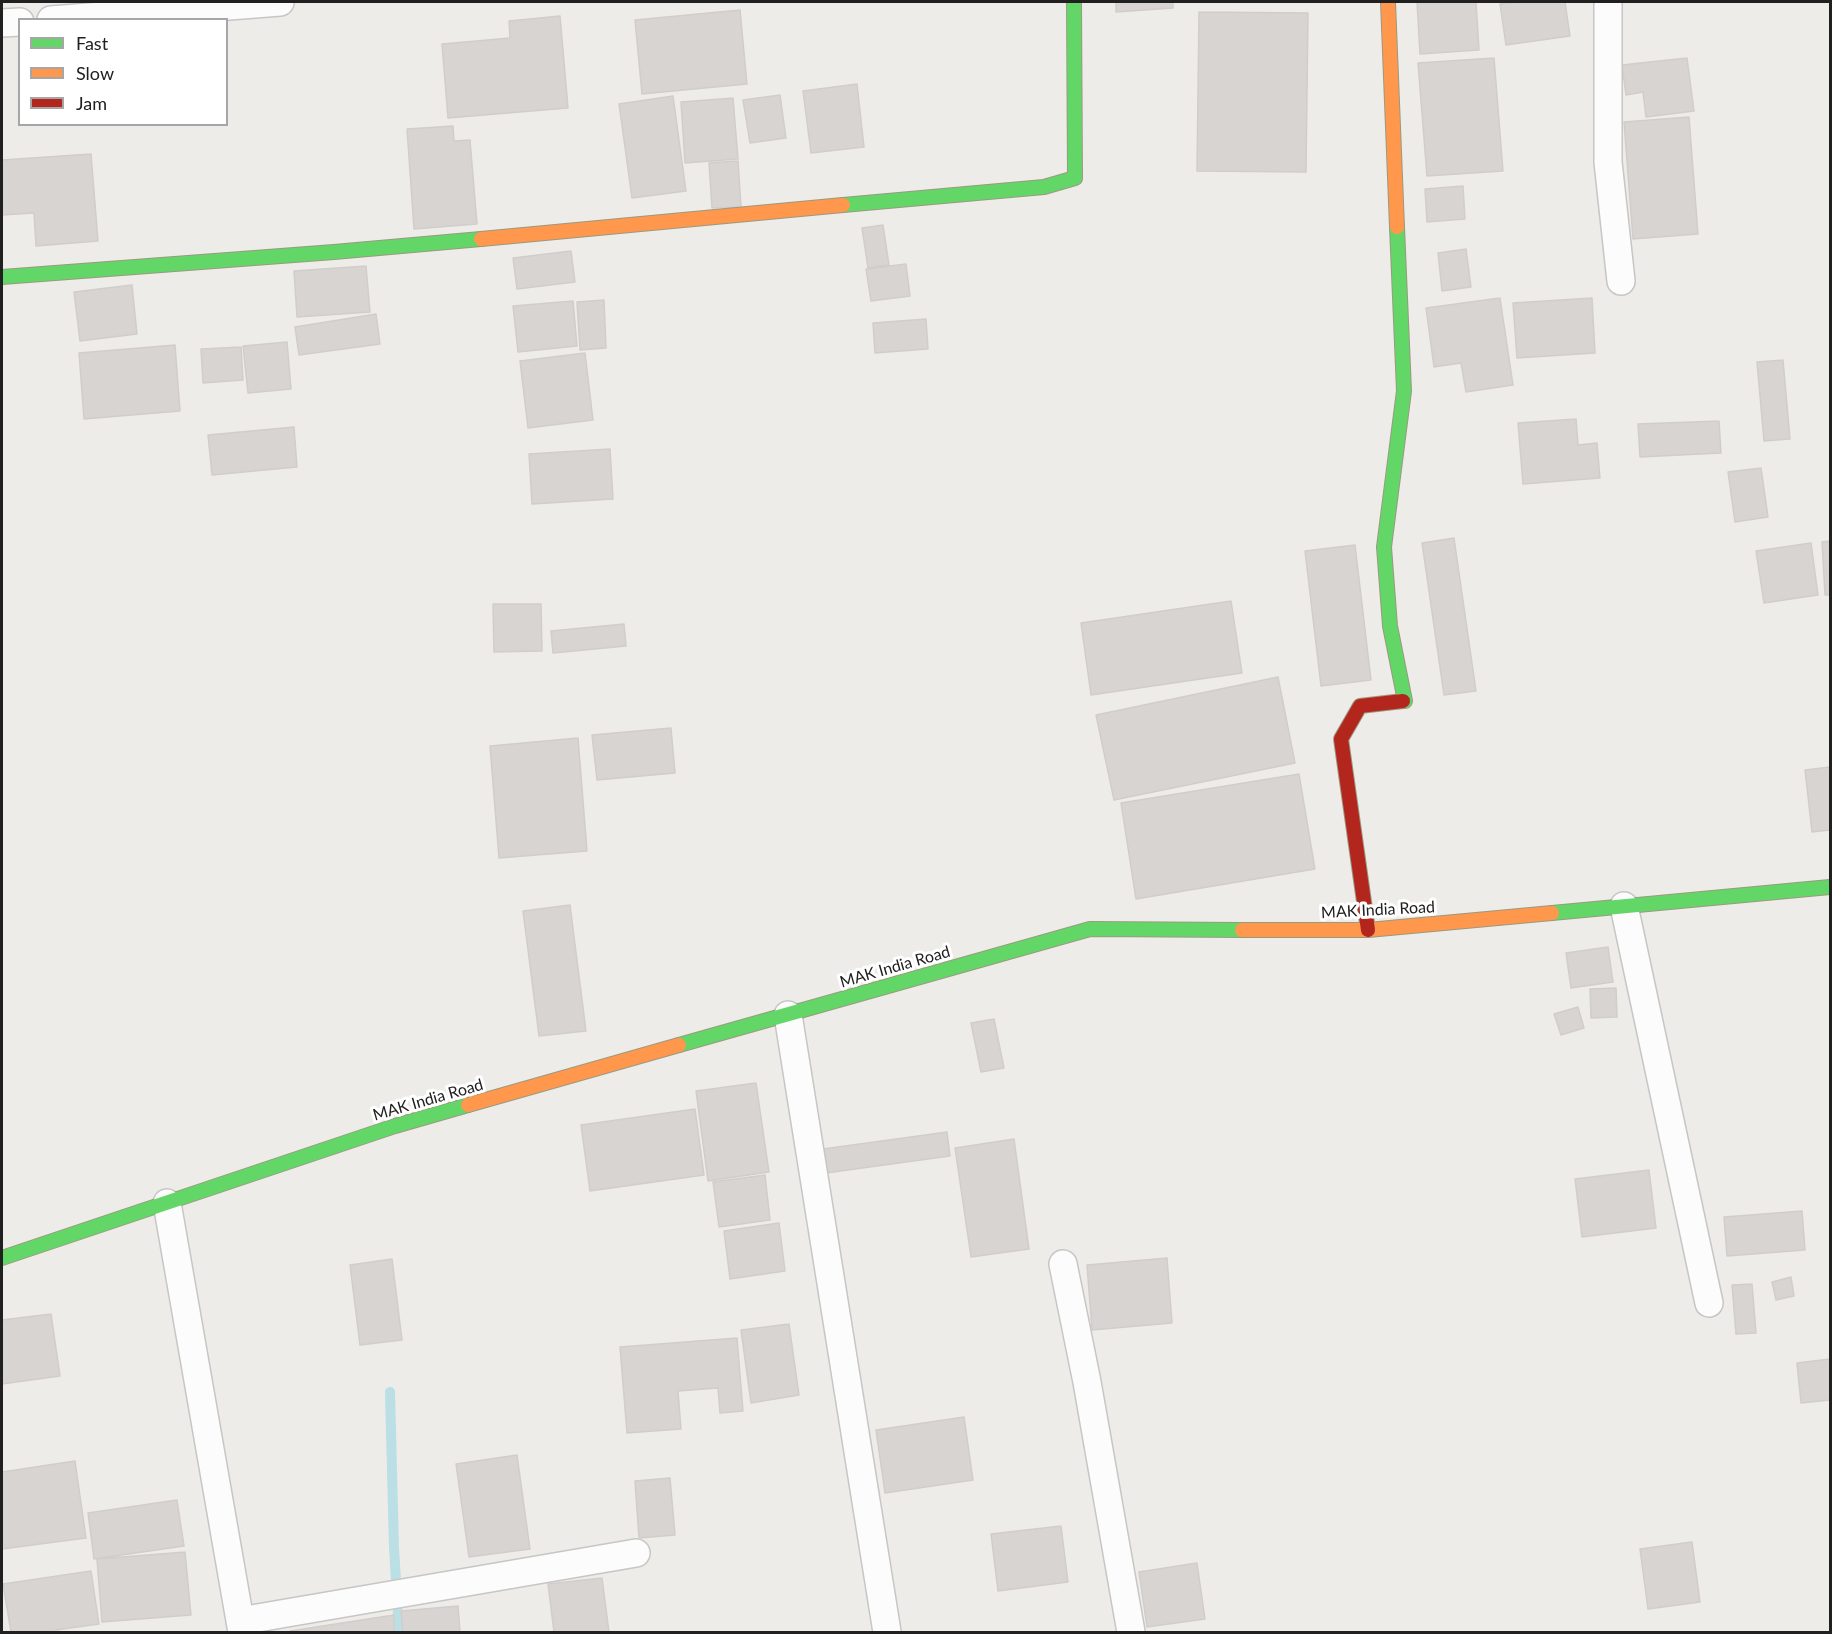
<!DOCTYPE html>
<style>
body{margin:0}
#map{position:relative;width:1832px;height:1634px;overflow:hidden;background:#eeece9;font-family:Lato,sans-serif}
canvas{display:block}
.frame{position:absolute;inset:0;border:3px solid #202020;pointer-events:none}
.legend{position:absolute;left:18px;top:18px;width:210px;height:108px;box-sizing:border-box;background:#fff;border:2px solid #a6a6a6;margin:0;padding:8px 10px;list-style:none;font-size:18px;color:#202020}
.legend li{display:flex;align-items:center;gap:12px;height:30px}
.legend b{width:30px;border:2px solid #a6a6a6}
</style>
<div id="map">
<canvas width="1832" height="1634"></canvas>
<div class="frame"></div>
<ul class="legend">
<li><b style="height:8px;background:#63d668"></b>Fast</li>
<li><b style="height:8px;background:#ff974d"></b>Slow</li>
<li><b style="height:8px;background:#b3261e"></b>Jam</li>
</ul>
</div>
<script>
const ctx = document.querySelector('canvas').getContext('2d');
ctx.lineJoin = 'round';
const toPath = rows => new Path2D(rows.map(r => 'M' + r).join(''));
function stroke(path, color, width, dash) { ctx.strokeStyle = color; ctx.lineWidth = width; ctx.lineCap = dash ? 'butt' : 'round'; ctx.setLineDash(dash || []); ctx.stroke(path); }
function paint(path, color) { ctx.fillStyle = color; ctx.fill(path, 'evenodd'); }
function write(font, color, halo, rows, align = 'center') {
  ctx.font = font + ' Lato,sans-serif'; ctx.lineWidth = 6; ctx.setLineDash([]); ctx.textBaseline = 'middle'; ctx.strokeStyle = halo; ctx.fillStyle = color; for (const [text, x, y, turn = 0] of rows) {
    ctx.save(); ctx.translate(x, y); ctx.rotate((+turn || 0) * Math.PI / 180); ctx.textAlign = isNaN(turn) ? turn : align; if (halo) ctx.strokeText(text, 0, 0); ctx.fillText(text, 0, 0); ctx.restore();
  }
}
stroke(toPath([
 [390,1392,394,1547,399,1632]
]), '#badfe4', 10);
const building = toPath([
 [1116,2,1173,2,1173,8,1116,12,1116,2],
 [1417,2,1476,2,1479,50,1420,54,1417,2],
 [1519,2,1565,2,1570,36,1506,45,1500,4,1519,2],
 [740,10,747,84,642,94,635,20,740,10],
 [1199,12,1308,13,1306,172,1197,171,1199,12],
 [560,16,568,108,448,118,442,44,510,38,509,21,560,16],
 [1494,58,1503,171,1427,176,1418,63,1494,58],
 [1687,58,1694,111,1646,117,1643,92,1626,95,1622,65,1687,58],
 [857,84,864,147,811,153,803,91,857,84],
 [780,95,786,138,750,143,743,100,780,95],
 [673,96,686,191,632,198,619,104,673,96],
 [733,98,738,159,685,163,681,102,733,98],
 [1689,117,1698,234,1633,239,1624,122,1689,117],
 [453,126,454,141,470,140,477,224,414,229,407,129,453,126],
 [91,154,98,241,36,246,34,213,2,215,2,160,91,154],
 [738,161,741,207,712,208,709,163,738,161],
 [1463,186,1465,219,1427,222,1425,189,1463,186],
 [883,225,889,265,868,268,862,228,883,225],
 [1466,249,1471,287,1442,291,1438,253,1466,249],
 [571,251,575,282,517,289,513,258,571,251],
 [906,264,910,296,871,301,866,269,906,264],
 [366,266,370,312,297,317,294,271,366,266],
 [132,285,137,334,80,341,74,292,132,285],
 [1500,298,1513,385,1466,392,1461,363,1434,367,1426,308,1500,298],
 [1592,298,1595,353,1517,358,1513,303,1592,298],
 [604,300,606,348,580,350,577,302,604,300],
 [573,301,577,346,518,352,513,306,573,301],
 [376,314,380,344,299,355,295,327,376,314],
 [926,319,928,349,875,353,873,323,926,319],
 [287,342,291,389,248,393,243,346,287,342],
 [175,345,180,411,84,419,79,353,175,345],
 [241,347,243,380,203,383,201,349,241,347],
 [585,353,593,420,528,428,520,361,585,353],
 [1783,360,1790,439,1764,441,1757,362,1783,360],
 [1576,419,1578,445,1597,443,1600,478,1523,484,1518,423,1576,419],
 [1719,421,1721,453,1640,457,1638,424,1719,421],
 [294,427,297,467,212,475,208,435,294,427],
 [610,449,613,499,532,504,529,454,610,449],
 [1761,468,1768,517,1735,522,1728,472,1761,468],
 [1454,538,1476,691,1444,695,1422,543,1454,538],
 [1830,541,1830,595,1825,595,1822,542,1830,541],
 [1811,543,1818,595,1764,603,1756,551,1811,543],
 [1355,545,1371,680,1321,686,1305,551,1355,545],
 [1231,601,1242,673,1091,695,1081,623,1231,601],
 [493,604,541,604,542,651,494,652,493,604],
 [624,624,626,646,553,653,551,631,624,624],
 [1278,677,1295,763,1114,800,1096,715,1278,677],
 [671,728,675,773,597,780,592,735,671,728],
 [578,738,587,851,499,858,490,746,578,738],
 [1830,767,1830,830,1812,832,1805,770,1830,767],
 [1299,774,1315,869,1136,899,1121,803,1299,774],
 [570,905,586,1031,539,1036,523,911,570,905],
 [1608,947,1613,982,1571,988,1566,953,1608,947],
 [1616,988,1617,1017,1591,1018,1590,989,1616,988],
 [1578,1007,1584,1028,1561,1035,1554,1014,1578,1007],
 [994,1019,1004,1068,981,1072,971,1023,994,1019],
 [756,1083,769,1172,708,1181,696,1091,756,1083],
 [695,1109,704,1175,590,1191,581,1125,695,1109],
 [947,1132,950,1156,826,1173,823,1149,947,1132],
 [1014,1139,1029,1249,971,1257,955,1148,1014,1139],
 [1649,1170,1656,1228,1582,1237,1575,1179,1649,1170],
 [765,1175,770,1220,719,1227,713,1182,765,1175],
 [1802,1211,1805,1250,1727,1256,1724,1217,1802,1211],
 [779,1223,785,1271,730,1279,724,1231,779,1223],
 [1167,1258,1172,1323,1092,1330,1087,1265,1167,1258],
 [392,1259,402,1340,360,1345,350,1265,392,1259],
 [1791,1277,1794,1296,1776,1300,1772,1282,1791,1277],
 [1752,1284,1756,1333,1736,1334,1732,1285,1752,1284],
 [51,1314,60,1376,2,1384,2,1320,51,1314],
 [789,1324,799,1395,751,1403,741,1330,789,1324],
 [737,1338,743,1411,720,1413,718,1388,678,1391,681,1429,627,1433,620,1347,737,1338],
 [1830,1359,1830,1400,1801,1403,1797,1363,1830,1359],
 [964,1417,973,1480,885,1493,876,1430,964,1417],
 [517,1455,530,1549,469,1557,456,1464,517,1455],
 [75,1461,86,1538,2,1549,2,1472,75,1461],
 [670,1478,675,1535,639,1538,635,1481,670,1478],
 [177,1500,184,1546,94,1559,88,1513,177,1500],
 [1061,1526,1068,1582,998,1591,991,1534,1061,1526],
 [1692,1542,1700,1602,1648,1609,1640,1549,1692,1542],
 [185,1552,191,1615,102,1622,97,1559,185,1552],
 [1197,1563,1205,1619,1147,1627,1139,1572,1197,1563],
 [91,1571,99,1624,56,1630,56,1632,11,1632,3,1584,91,1571],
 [602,1578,609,1632,554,1632,548,1584,602,1578],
 [458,1606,460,1632,403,1632,401,1611,458,1606],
 [394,1615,394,1632,290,1632,290,1631,394,1615]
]);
paint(building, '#d7d4d2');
stroke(building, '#d2cdca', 1.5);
const street = toPath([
 [1608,2,1608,162,1621,281],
 [51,20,280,2],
 [2,23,20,22],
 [1624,906,1709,1303],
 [788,1015,887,1632],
 [167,1203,242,1632],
 [1063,1264,1087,1382,1131,1632],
 [240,1621,636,1553]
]);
const fast = toPath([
 [843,205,1044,187,1075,178,1074,2],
 [1397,227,1404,391,1384,547,1390,626,1405,701,1403,701],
 [2,277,334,252,481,239],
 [1552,913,1830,887],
 [679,1045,1090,929,1242,930],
 [2,1258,395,1126,468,1105]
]);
const slow = toPath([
 [1388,2,1397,227],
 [481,239,843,205],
 [1242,930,1368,930,1552,913],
 [468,1105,679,1045]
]);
const jam = toPath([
 [1368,930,1341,739,1360,706,1403,701]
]);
stroke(street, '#c7c6c5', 30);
stroke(fast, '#9a9a7f', 16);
stroke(slow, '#9a9a7f', 16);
stroke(jam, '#9a9a7f', 16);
stroke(street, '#fcfcfc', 27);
stroke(fast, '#63d668', 14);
stroke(slow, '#ff974d', 14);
stroke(jam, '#b3261e', 14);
write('16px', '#202020', '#fff', [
 ["MAK India Road",1378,910,-3],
 ["MAK India Road",895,967,-16],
 ["MAK India Road",428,1100,-16]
]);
</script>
